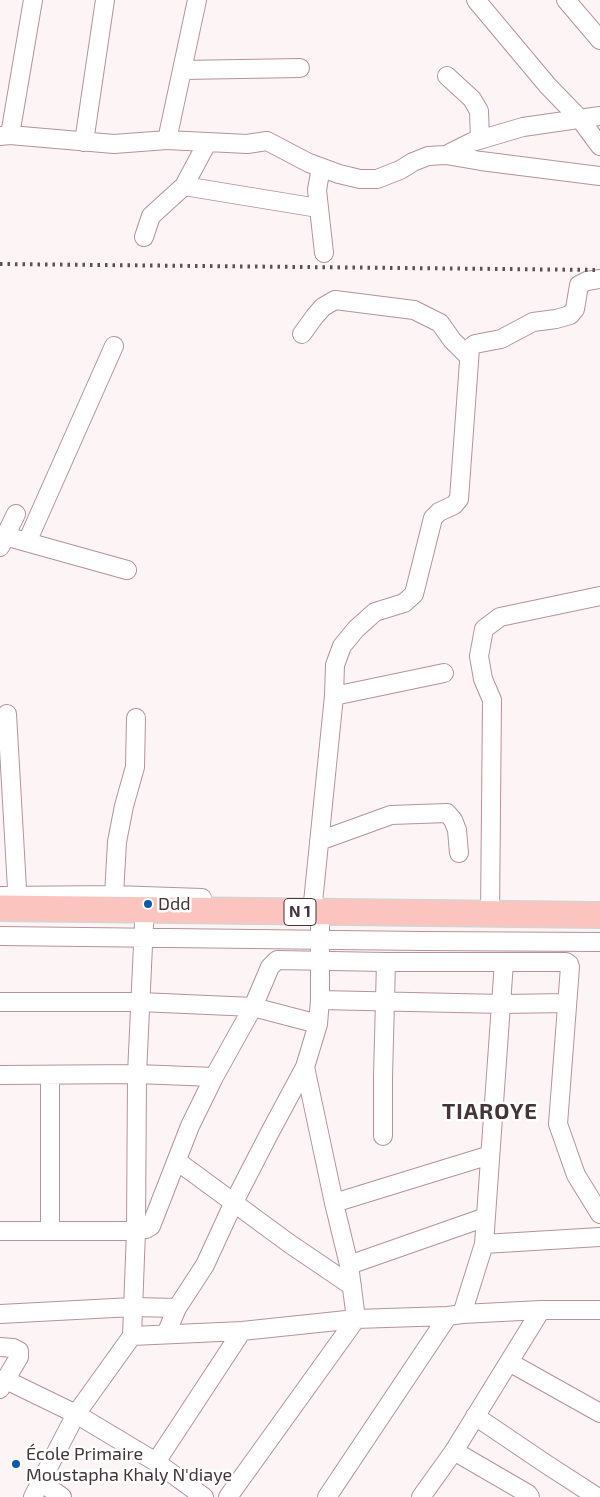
<!DOCTYPE html>
<meta charset="utf-8">
<style>
body{margin:0}
canvas{display:block;background:#fcf4f5}
</style>
<canvas width="600" height="1497"></canvas>
<script>
const ctx = document.querySelector('canvas').getContext('2d');
ctx.lineJoin = 'round';
const toPath = rows => new Path2D(rows.map(r => 'M' + r).join(''));
function stroke(path, color, width, dash) { ctx.strokeStyle = color; ctx.lineWidth = width; ctx.lineCap = dash ? 'butt' : 'round'; ctx.setLineDash(dash || []); ctx.stroke(path); }
function write(font, color, halo, rows, align = 'center') {
  ctx.font = font + ' "Exo 2",sans-serif'; ctx.lineWidth = 5; ctx.setLineDash([]); ctx.textBaseline = 'middle'; ctx.strokeStyle = halo; ctx.fillStyle = color; for (const [text, x, y, turn = 0] of rows) {
    ctx.save(); ctx.translate(x, y); ctx.rotate((+turn || 0) * Math.PI / 180); ctx.textAlign = isNaN(turn) ? turn : align; if (halo) ctx.strokeText(text, 0, 0); ctx.fillText(text, 0, 0); ctx.restore();
  }
}
const minor = toPath([
 [476,0,548,86,580,119,600,146],
 [566,0,600,40],
 [182,70,300,68],
 [447,76,472,99,479,111,480,140],
 [10,135,33,0],
 [0,136,10,135,114,144,167,140,247,144,267,141,309,163,339,174,360,179,377,179,400,170,413,162,428,156,446,155,481,161,600,176],
 [167,140,197,0],
 [84,142,105,0],
 [446,155,472,142,523,127,600,116],
 [321,167,317,190,324,253],
 [184,186,318,208],
 [144,237,151,216,184,186,207,143],
 [302,334,315,316,323,307,335,300,414,310,440,323,452,340,469,357],
 [5,536,127,570],
 [27,542,114,346],
 [0,547,16,514],
 [334,696,444,673],
 [7,714,18,906],
 [319,841,391,815,447,813,453,820,457,830,459,853],
 [114,895,117,842,124,806,135,767,136,718],
 [0,896,114,895,202,898],
 [312,912,334,696,335,665,342,646,356,629,375,612,404,603,414,594,433,518,439,512,454,505,459,499,470,348,475,344,501,339,533,322,556,319,570,315,575,309,579,285,587,281,600,279],
 [490,915,492,700,483,679,479,656,484,629,500,617,600,596],
 [0,936,422,941,600,942],
 [320,1000,502,1004,567,1003],
 [0,1002,140,1002,253,1007,318,1024],
 [0,1075,137,1074,214,1077],
 [50,1075,50,1231],
 [383,1136,383,1077,386,962],
 [177,1161,290,1244,352,1286],
 [334,1203,490,1155],
 [0,1231,136,1231,146,1229,151,1226,190,1126,214,1077,253,1007,270,967,277,960,386,962,566,962,569,964,570,967,558,1124,576,1175,600,1214],
 [484,1244,600,1237],
 [349,1265,486,1217],
 [0,1314,133,1307,177,1308],
 [462,1314,484,1244,504,962],
 [166,1334,177,1308,205,1265,234,1202,269,1134,305,1067,318,1024,320,1000,320,925],
 [132,1336,242,1331,356,1319,448,1316,462,1314,541,1310,600,1310],
 [0,1347,13,1348,19,1351,19,1357,0,1389],
 [509,1362,600,1413],
 [6,1380,76,1414,156,1462,204,1497],
 [475,1416,546,1464,597,1497],
 [454,1451,528,1494,530,1497],
 [156,1462,242,1331],
 [41,1482,62,1497],
 [33,1497,76,1414,132,1336,136,1231,137,1074,144,924],
 [228,1497,356,1319,349,1265,334,1203,305,1067],
 [327,1497,448,1316],
 [421,1497,454,1451,541,1310]
]);
const highway = toPath([
 [0,908,600,915]
]);
stroke(minor, '#b7929a', 20);
stroke(highway, '#d6d3d3', 28);
stroke(minor, '#fff', 18);
stroke(highway, '#fcc4be', 25);
stroke(toPath([
 [0,264,600,270]
]), '#5e4f52', 4, [2.5, 5]);
for (const [x, y, r, color] of [
 [148,904,5,"#075aa8"],
 [16,1464,5,"#075aa8"]
]) { const dot = new Path2D(); dot.arc(x, y, r, 0, 2 * Math.PI); ctx.fillStyle = color; ctx.fill(dot); stroke(dot, '#fff', 2); }
for (const [x, y, w] of [
 [300,912,32]
]) { const box = new Path2D(); box.roundRect(x - w / 2, y - 13.5, w, 27, 4); ctx.fillStyle = '#fff'; ctx.fill(box); stroke(box, '#453539', 1); }
write('bold 16px', '#453539', null, [
 ["N 1",300,912]
]);
write('18px', '#453539', '#fff', [
 ["Ddd",158,904],
 ["École Primaire",26,1454],
 ["Moustapha Khaly N'diaye",26,1475]
], 'left');
ctx.letterSpacing = '1px';
write('bold 22px', '#453539', '#fff', [
 ["TIAROYE",490,1112]
]);
ctx.letterSpacing = '0px';
</script>
